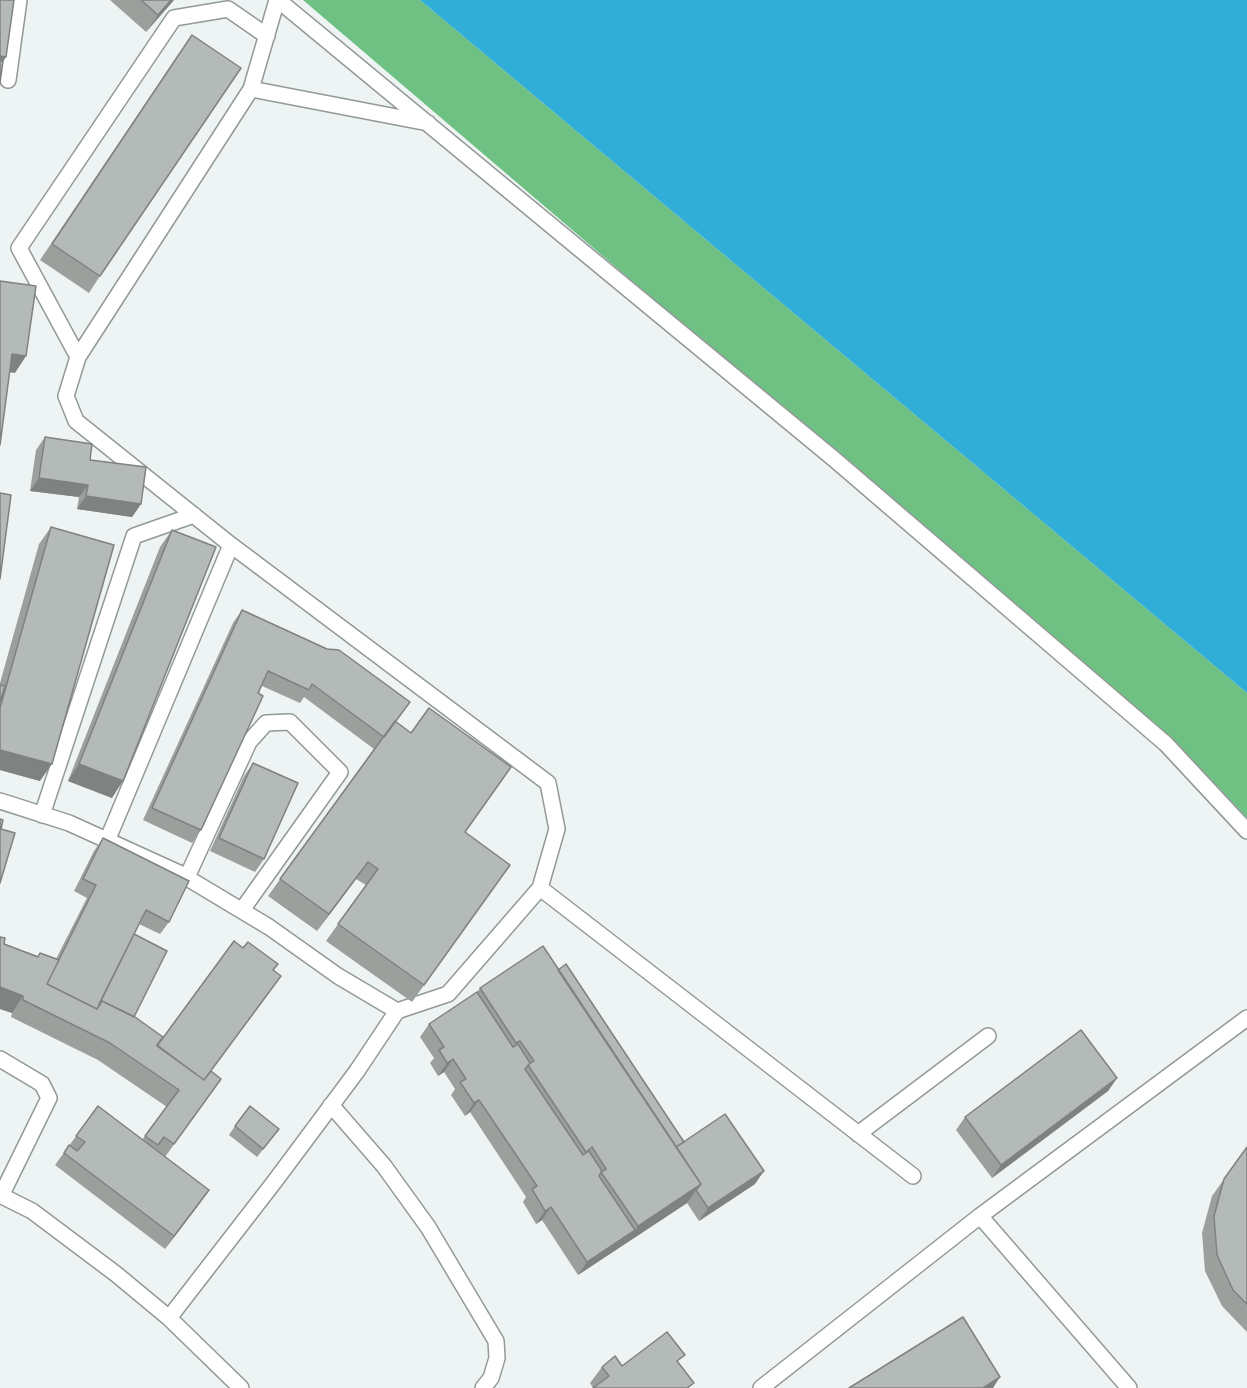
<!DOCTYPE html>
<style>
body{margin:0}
canvas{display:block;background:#edf4f3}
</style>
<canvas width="1247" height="1388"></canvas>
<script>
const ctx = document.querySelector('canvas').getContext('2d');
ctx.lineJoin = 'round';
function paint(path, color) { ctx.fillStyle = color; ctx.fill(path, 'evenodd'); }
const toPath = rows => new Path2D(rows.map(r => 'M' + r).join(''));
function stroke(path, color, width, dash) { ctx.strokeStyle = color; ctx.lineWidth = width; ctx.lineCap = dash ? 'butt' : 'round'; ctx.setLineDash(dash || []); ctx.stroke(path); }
paint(toPath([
 [303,0,420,0,1247,693,1247,818,1201,769,1139,714]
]), '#6fc183');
paint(toPath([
 [420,0,1247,0,1247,693]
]), '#31aed8');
const lane = toPath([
 [277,0,251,89,78,357,66,396,76,421,231,545,548,783,557,829,540,888,913,1176],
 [278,0,834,459,1166,744,1247,831],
 [8,80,19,0],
 [251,89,428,123],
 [78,357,19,248,174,18,228,9,267,36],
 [0,801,69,823,179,873,269,927,338,976,397,1011],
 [42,815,134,536,194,515],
 [107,841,231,545],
 [187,877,249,742,266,723,290,722,340,772,242,910],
 [0,1059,42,1084,49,1098,1,1196],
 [331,1105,384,1166,428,1227,496,1341,497,1358,491,1378,483,1388],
 [858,1134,988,1036],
 [0,1195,32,1211,116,1274,169,1318,241,1388],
 [980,1216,1129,1388],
 [169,1318,275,1181,357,1071,397,1011,448,994,540,888],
 [761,1388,980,1216,1247,1018]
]);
stroke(lane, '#939998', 18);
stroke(lane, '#fff', 15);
paint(toPath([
 [110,0,174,0,146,32],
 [180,52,100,276,89,293,40,260],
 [45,437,141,504,132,517,77,509,79,497,30,491,36,450],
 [51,527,40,781,0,770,0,683,39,544],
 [172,530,112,798,68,781,160,547],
 [242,610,327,649,396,721,465,832,510,865,412,1002,326,941,366,885,356,879,317,931,268,896,374,749,304,697,300,703,262,686,201,830,192,843,143,820,233,623],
 [253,763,264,859,255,872,210,851,244,776],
 [103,838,169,922,160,934,139,924,134,934,134,1017,163,1037,273,971,211,1071,221,1079,165,1157,200,1203,165,1249,55,1165,98,1106,142,1140,167,1107,98,1060,11,1017,12,1013,0,1009,0,937,4,944,38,956,40,953,56,959,87,898,74,891,94,851],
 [558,970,684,1142,755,1184,699,1221,687,1203,578,1275,542,1220,536,1224,523,1202,526,1197,470,1112,465,1116,451,1095,455,1089,444,1072,438,1076,430,1063,434,1058,420,1037,429,1024,477,992,480,988],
 [1117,1078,1108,1091,992,1178,956,1130,965,1117],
 [235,1126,279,1129,257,1157,229,1135],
 [1247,1147,1247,1332,1222,1306,1205,1271,1202,1233,1212,1196],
 [679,1363,593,1388,590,1383,602,1367]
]), '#9ba09d');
paint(toPath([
 [171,0,174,0,146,32,158,15],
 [0,56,6,57,0,66],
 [12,354,26,356,15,373,1,371],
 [39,478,88,485,79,497,30,491],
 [86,496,141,504,132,517,77,509],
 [0,750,52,764,40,781,0,770],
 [79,764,123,781,112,798,68,781],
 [368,862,356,879,317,931,329,914],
 [0,987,23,996,12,1013,0,1009],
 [453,1059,444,1072,438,1076,447,1063],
 [1117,1078,1108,1091,992,1178,1001,1165],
 [479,1100,470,1112,465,1116,474,1103],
 [764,1171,755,1184,699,1221,708,1208],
 [701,1184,696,1191,696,1190,687,1203,578,1275,587,1262,635,1230,638,1226],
 [209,1190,200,1203,165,1249,174,1236],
 [551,1207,542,1220,536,1224,545,1211],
 [1000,1377,993,1388,983,1388]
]), '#7e8280');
const building = toPath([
 [0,0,14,0,6,57,0,56,0,0],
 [141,0,171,0,158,15,141,0],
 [192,35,241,68,100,276,52,244,192,35],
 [0,61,3,61,0,83,0,61],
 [0,281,36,286,26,356,12,354,0,445,0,281],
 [45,437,92,444,90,460,146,467,141,504,86,496,88,485,39,478,45,437],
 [0,493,11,495,0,579,0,493],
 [51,527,114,545,52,764,0,750,0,708,51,527],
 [172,530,216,547,123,781,79,764,172,530],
 [242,610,327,649,339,650,410,702,384,737,312,684,309,690,268,671,258,693,263,696,201,830,152,808,242,610],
 [0,685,5,686,0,702,0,685],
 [429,708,511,767,465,832,510,865,424,985,338,924,378,869,368,862,329,914,280,879,395,721,411,733,429,708],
 [253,763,298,783,264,859,219,838,253,763],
 [0,819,3,820,1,829,15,833,0,883,0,819],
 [103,838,189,881,169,922,146,910,97,1009,47,984,96,885,83,879,103,838],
 [134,934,167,951,134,1017,102,1001,99,1004,134,934],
 [0,937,5,938,4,944,38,957,40,953,59,960,47,984,97,1009,102,1001,135,1017,163,1037,157,1045,204,1080,211,1071,221,1079,174,1144,164,1137,158,1145,145,1136,179,1090,110,1043,23,1000,23,996,0,987,0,937],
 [234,941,243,948,248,942,278,964,273,970,281,976,204,1080,157,1046,234,941],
 [543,946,701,1184,638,1226,601,1172,606,1169,592,1147,586,1152,528,1065,534,1061,520,1041,516,1043,480,988,543,946],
 [566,964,684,1142,676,1147,558,970,566,964],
 [477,992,513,1047,518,1044,530,1063,525,1069,583,1155,589,1151,602,1171,599,1176,635,1230,587,1262,551,1207,545,1211,532,1189,537,1186,479,1100,474,1103,460,1082,466,1079,453,1059,447,1063,439,1050,444,1047,429,1024,477,992],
 [1081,1030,1117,1078,1001,1165,965,1117,1081,1030],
 [98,1106,209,1190,174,1236,64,1153,69,1145,77,1151,85,1142,76,1136,98,1106],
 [250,1106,279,1129,263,1149,235,1126,250,1106],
 [725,1114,764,1171,708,1208,696,1190,701,1184,676,1147,725,1114],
 [1247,1147,1247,1304,1233,1290,1217,1255,1214,1216,1224,1179,1247,1147],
 [963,1317,1000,1377,983,1388,849,1388,963,1317],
 [667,1332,685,1355,677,1361,694,1383,687,1388,593,1388,609,1376,602,1367,615,1356,622,1366,667,1332]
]);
paint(building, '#b4bab7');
stroke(building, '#7e8280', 1.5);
</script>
